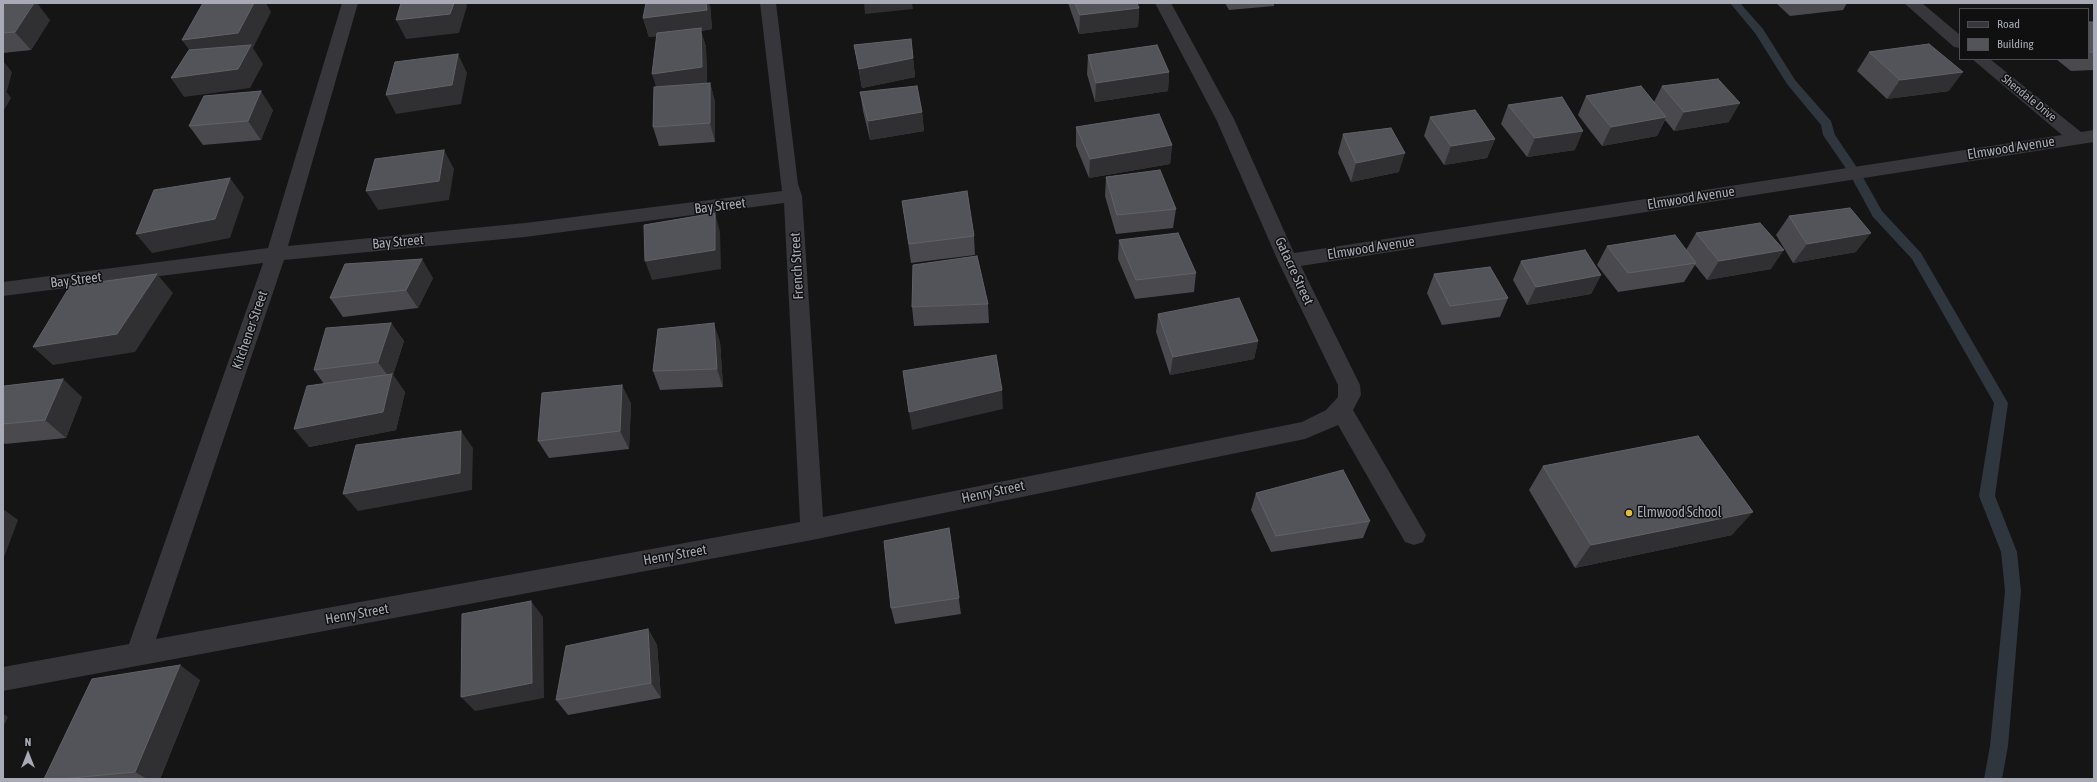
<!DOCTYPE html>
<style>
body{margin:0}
#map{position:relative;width:2097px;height:782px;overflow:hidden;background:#151516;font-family:"Asap Condensed",sans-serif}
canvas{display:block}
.frame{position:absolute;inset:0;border:4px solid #a8abb6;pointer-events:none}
.legend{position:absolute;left:1959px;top:8px;width:130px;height:52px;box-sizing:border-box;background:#101011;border:1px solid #4d4e53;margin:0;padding:5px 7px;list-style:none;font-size:12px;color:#a8abb6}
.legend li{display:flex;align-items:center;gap:8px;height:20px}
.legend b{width:20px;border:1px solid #4d4e53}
.north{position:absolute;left:8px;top:734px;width:40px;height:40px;-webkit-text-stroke:3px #101011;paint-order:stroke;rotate:0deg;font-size:11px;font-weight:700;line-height:16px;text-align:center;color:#a8abb6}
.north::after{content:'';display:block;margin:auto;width:14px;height:18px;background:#a8abb6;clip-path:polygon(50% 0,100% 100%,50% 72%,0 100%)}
</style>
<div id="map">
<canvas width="2097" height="782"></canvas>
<div class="frame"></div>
<ul class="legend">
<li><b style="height:5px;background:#36363b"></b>Road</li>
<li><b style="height:11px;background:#535459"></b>Building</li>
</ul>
<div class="north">N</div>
</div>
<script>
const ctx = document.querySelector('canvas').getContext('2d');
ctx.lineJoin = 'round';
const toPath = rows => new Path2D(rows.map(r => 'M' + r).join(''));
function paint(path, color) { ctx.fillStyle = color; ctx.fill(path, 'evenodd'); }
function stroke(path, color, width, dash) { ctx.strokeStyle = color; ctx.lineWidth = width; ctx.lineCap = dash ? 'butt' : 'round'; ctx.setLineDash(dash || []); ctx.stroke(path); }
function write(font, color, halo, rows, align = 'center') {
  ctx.font = font + ' "Asap Condensed",sans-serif'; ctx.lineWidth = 3; ctx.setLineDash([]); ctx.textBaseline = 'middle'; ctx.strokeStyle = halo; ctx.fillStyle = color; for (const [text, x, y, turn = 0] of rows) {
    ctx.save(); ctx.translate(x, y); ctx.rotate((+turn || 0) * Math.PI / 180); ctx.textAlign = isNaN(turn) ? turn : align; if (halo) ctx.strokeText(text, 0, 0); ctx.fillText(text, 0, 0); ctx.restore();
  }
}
paint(toPath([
 [1730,3,1740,3,1763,29,1795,80,1831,121,1835,135,1860,172,1882,211,1921,253,2008,403,1995,496,2017,552,2021,591,2008,746,2002,779,1984,779,1990,746,2005,591,2001,552,1979,496,1994,403,1912,259,1873,217,1849,173,1823,135,1821,125,1787,84,1755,33,1730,3]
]), '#2f363e');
paint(toPath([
 [342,3,358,3,288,246,525,223,782,191,760,3,776,3,798,184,802,196,823,517,1302,422,1326,410,1338,397,1338,385,1278,261,1216,119,1155,3,1171,3,1234,119,1294,253,2062,135,1972,59,1990,59,2081,132,2094,130,2094,142,1301,266,1360,385,1361,395,1353,410,1426,535,1423,542,1414,545,1405,542,1338,425,1305,439,812,540,3,691,3,667,129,644,263,263,3,296,3,282,268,248,342,3],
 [784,203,800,522,156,639,284,260,525,237,784,203],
 [1904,3,1922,3,1960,35,1960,48,1954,47,1904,3]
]), '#36363b');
paint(toPath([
 [1068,3,1137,3,1139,8,1138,27,1079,34],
 [1225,3,1274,3,1274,6,1229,10],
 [1776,3,1847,3,1843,10,1790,16],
 [3,4,50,20,31,50,3,53],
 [710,5,712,29,701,31,706,47,707,83,710,83,715,102,715,142,659,146,653,127,656,87,657,36,649,37,643,18],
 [2088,22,2094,22,2094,70,2071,71,2056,59,2088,59],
 [911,39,915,77,862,88,854,45],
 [1869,52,1949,91,1887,99,1857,71],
 [1088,55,1169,72,1168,91,1095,102,1087,74],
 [1662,86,1729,122,1674,131,1665,120,1657,136,1602,146,1578,115,1586,96,1654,102],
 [860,92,922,112,924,131,870,140,863,111],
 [1508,105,1575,150,1527,157,1501,124],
 [273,110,261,140,203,145,189,126],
 [1430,117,1495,139,1487,158,1444,165,1424,136],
 [1076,127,1172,145,1170,164,1089,178,1076,146],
 [1343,134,1399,172,1351,182,1338,153],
 [1106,177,1176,209,1173,228,1116,234,1105,196],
 [902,201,974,236,975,255,911,263],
 [1789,216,1856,252,1793,263,1776,235],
 [1696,233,1771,269,1707,280,1695,265,1684,282,1618,292,1597,265,1607,246,1686,250],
 [1119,240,1196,273,1194,292,1135,299,1118,259],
 [1521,261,1601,275,1591,294,1527,305,1513,280],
 [1434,274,1508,298,1500,317,1442,325,1427,293],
 [433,278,418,308,343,317,330,298],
 [988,304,989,323,914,326,912,307],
 [1158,314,1258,341,1254,359,1170,375,1156,332],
 [391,323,404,341,393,375,405,392,396,430,309,447,324,384,314,370],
 [720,342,723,387,660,390,653,371],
 [3,387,82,397,66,438,5,444,3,442],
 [631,403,629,449,549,458,538,441],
 [1543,466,1732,535,1575,568,1529,490],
 [1256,493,1370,521,1363,538,1271,552,1251,510],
 [949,528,961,614,895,624,891,608],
 [648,629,657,645,661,698,568,715,556,700],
 [200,680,160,779,44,779]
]), '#49494e');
paint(toPath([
 [34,3,37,3,50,20,31,50,15,32],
 [254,3,266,3,271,12,253,48,263,64,250,88,184,97,171,78,195,58,182,40],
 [454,3,466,3,467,6,459,33,406,39,396,20],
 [706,3,709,3,710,5,712,29,701,31,706,47,707,86,658,93,652,74,701,31,649,37,643,18],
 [864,3,912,3,913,9,865,14],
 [1139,8,1138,27,1079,34,1080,15],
 [911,39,915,77,862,88,859,69],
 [458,54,467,73,461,104,396,114,386,95],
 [3,61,12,72,7,91,6,91,11,98,3,112],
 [1169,72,1168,91,1095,102,1096,83],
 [1963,72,1949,91,1887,99,1900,80],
 [710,83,715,102,715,142,710,123],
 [261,91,273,110,261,140,248,121],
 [1740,103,1729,122,1674,131,1684,112],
 [922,112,924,131,870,140,868,121],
 [1666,117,1657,136,1602,146,1611,127],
 [1583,131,1575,150,1527,157,1535,138],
 [1495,139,1487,158,1444,165,1451,146],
 [1172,145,1170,164,1089,178,1090,159],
 [444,150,454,169,449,200,378,210,366,191],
 [1405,153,1399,172,1351,182,1356,163],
 [230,178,244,197,230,238,152,253,136,234],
 [715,213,720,232,721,269,652,280,645,261],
 [1871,233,1856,252,1793,263,1807,244],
 [1784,250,1771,269,1707,280,1719,261],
 [422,259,433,278,418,308,406,290],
 [157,274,173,293,135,352,53,365,33,347],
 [1601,275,1591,294,1527,305,1536,287],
 [391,323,404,341,393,375,405,392,396,430,309,447,294,429,391,380,378,362],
 [714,323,720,342,723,387,717,369],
 [1258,341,1254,359,1170,375,1173,357],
 [63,379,82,397,66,438,45,420],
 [622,385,631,403,629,449,620,431],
 [1002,390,1003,409,912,430,909,412],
 [461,431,473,448,472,490,358,511,343,494],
 [3,509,18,520,3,560],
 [1753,512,1732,535,1575,568,1591,545],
 [531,601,543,617,544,698,475,711,461,697],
 [648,629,657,645,661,698,651,683],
 [180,665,200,680,160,779,147,779,135,772],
 [3,714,8,717,3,727]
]), '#303033');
const building = toPath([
 [10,3,34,3,15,32,3,33,3,4,10,3],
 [203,3,254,3,238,33,182,40,203,3],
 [401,3,454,3,450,14,396,20,401,3],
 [646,3,706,3,707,10,643,18,646,3],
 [1075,3,1137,3,1139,8,1080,15,1075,3],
 [2088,22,2094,22,2094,52,2088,52,2088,22],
 [701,28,702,67,652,74,657,33,701,28],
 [911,39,913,58,859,69,854,45,911,39],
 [1929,44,1963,72,1900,80,1869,52,1929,44],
 [251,45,238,69,171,78,189,50,251,45],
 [1157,45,1169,72,1096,83,1088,55,1157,45],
 [458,54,452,85,386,95,395,62,458,54],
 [1718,79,1740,103,1684,112,1662,86,1718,79],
 [710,83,710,123,653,127,654,87,710,83],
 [917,86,922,112,868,121,860,92,917,86],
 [1641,86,1666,117,1611,127,1586,96,1641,86],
 [261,91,248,121,189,126,204,96,261,91],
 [1562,97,1583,131,1535,138,1508,105,1562,97],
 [1475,110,1495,139,1451,146,1430,117,1475,110],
 [1159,114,1172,145,1090,159,1076,127,1159,114],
 [1391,128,1405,153,1356,163,1343,134,1391,128],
 [444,150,439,181,366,191,375,159,444,150],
 [1160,170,1176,209,1117,215,1106,177,1160,170],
 [230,178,215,219,136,234,154,190,230,178],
 [967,191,974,236,909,244,902,201,967,191],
 [1850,208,1871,233,1807,244,1789,216,1850,208],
 [715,213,715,250,645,261,644,225,715,213],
 [1760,223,1784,250,1719,261,1696,233,1760,223],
 [1178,233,1196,273,1136,280,1119,240,1178,233],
 [1675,235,1696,263,1628,273,1607,246,1675,235],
 [1585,250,1601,275,1536,287,1521,261,1585,250],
 [977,256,988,304,912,307,913,265,977,256],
 [422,259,406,290,330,298,345,264,422,259],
 [1490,267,1508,298,1450,306,1434,274,1490,267],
 [157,274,117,334,33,347,70,286,157,274],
 [1239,298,1258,341,1173,357,1158,314,1239,298],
 [391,323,378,362,314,370,326,328,391,323],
 [714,323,717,369,653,371,658,329,714,323],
 [996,355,1002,390,909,412,903,371,996,355],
 [392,374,383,412,294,429,307,386,392,374],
 [63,379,45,420,3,424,3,387,4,386,63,379],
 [622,385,620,431,538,441,542,393,622,385],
 [461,431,460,473,343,494,356,445,461,431],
 [1698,436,1753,512,1591,545,1543,466,1698,436],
 [1343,470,1370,521,1276,536,1256,493,1343,470],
 [949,528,959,598,891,608,884,541,949,528],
 [531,601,532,683,461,697,462,614,531,601],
 [648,629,651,683,556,700,566,646,648,629],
 [180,665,135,772,61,779,44,779,92,679,180,665]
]);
paint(building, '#535459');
stroke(building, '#616268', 1);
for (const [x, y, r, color] of [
 [1629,513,4,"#e4bc40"]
]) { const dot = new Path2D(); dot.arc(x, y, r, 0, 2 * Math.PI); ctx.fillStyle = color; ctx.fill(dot); stroke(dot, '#101011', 1.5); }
write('12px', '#a8abb6', '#101011', [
 ["Shendale Drive",2029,98,39]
]);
write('14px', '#a8abb6', '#101011', [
 ["Elmwood Avenue",2011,148,-9],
 ["Elmwood Avenue",1691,198,-9],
 ["Bay Street",720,206,-7],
 ["Bay Street",398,242,-5],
 ["Elmwood Avenue",1371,248,-9],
 ["French Street",797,266,-93],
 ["Gatacre Street",1294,271,65],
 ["Bay Street",76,280,-7],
 ["Kitchener Street",250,330,-71],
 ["Henry Street",993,492,-12],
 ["Henry Street",675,555,-10],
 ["Henry Street",357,614,-10]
]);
write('14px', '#a8abb6', '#101011', [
 ["Elmwood School",1637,513]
], 'left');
</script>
